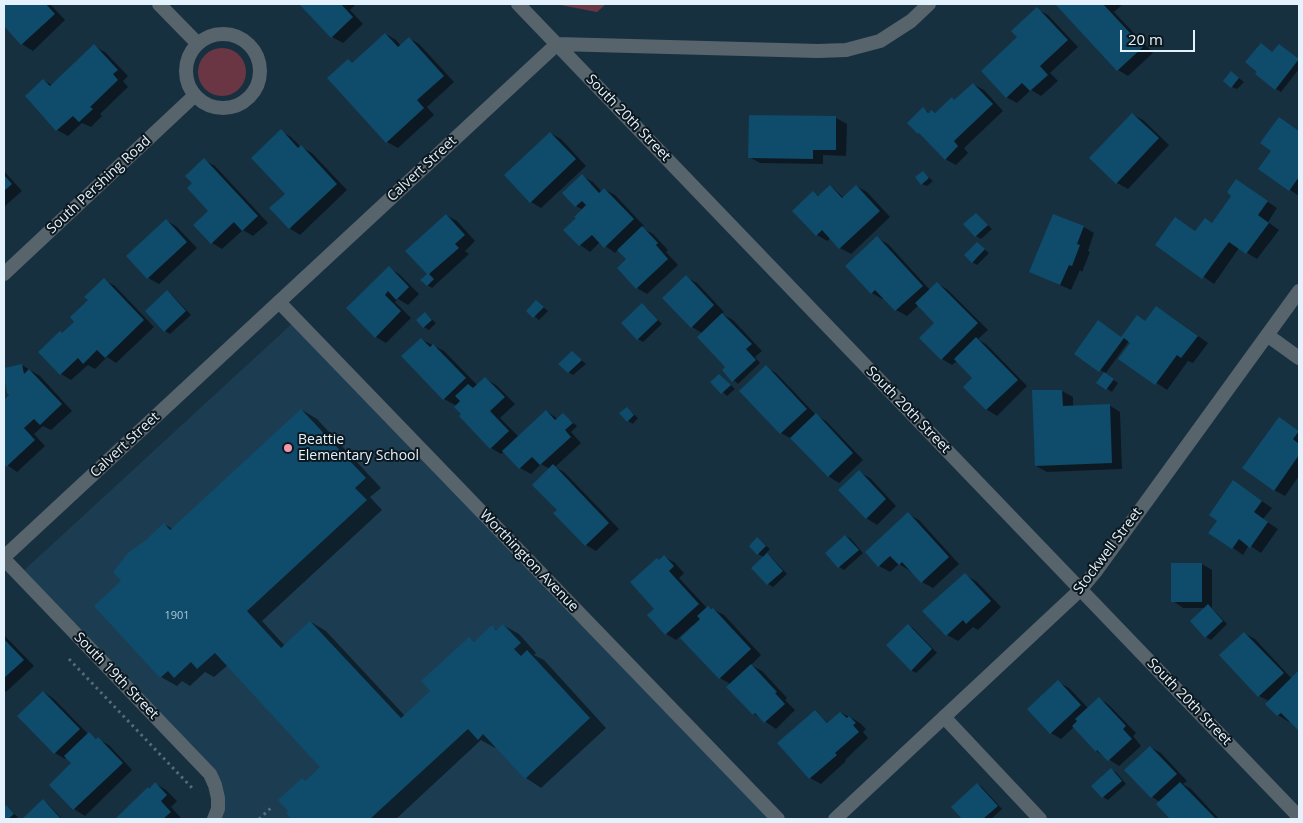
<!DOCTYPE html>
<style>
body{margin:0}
#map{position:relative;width:1303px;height:823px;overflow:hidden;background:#173040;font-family:"Open Sans",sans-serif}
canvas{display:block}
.frame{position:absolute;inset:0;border:5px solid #e3f2fd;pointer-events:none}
.scale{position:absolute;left:1120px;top:30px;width:75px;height:22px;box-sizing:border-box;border:2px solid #e3f2fd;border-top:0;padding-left:6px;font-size:15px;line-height:18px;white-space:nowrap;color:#e3f2fd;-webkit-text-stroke:4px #0c171e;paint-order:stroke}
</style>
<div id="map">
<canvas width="1303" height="823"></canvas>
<div class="frame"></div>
<div class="scale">20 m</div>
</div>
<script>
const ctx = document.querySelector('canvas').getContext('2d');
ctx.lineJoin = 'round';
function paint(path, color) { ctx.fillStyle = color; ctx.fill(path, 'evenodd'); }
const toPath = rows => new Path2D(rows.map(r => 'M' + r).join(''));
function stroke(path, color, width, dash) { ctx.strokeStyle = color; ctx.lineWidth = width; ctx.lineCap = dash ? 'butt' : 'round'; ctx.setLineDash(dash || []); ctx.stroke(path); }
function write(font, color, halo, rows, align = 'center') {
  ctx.font = font + ' "Open Sans",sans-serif'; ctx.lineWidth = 4; ctx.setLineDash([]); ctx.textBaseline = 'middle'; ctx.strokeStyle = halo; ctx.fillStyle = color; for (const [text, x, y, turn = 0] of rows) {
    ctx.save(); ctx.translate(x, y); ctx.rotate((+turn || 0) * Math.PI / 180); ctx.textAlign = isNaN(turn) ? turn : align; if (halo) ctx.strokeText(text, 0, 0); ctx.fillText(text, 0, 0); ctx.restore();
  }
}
paint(toPath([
 [296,320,778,819,214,819,215,785,19,575]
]), '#1c3d51');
paint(toPath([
 [555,4,606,4,597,12],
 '198 72a24 24 0 1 1 48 0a24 24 0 1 1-48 0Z'
]), '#6b3643');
paint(toPath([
 [4,4,50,4,65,20,33,51,22,44,4,24],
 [301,4,356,4,350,10,363,24,343,43,332,37],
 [1057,4,1123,4,1114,12,1153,53,1128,76,1118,70],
 [1037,9,1048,15,1078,47,1050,73,1058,81,1041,96,1031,90,1017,103,1006,97,1019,38],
 [386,34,396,40,401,46,409,38,419,44,454,82,427,107,434,115,398,148,387,142,348,61,353,64],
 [1280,45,1299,60,1299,69,1281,92,1276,89,1273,53],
 [94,46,105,52,128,76,123,81,128,87,100,114,102,116,91,127,82,123,68,136,57,130,26,96,43,80,52,85],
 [1236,76,1244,82,1237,89,1232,87],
 [973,84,984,90,1003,111,964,148,968,153,956,165,945,159,924,136,919,133,923,109,930,113,933,111,936,113,955,101],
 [1132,114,1143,120,1169,145,1128,189,1117,183],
 [836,118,847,124,846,156,823,155,823,164,760,163,749,157],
 [1290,125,1299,131,1299,196,1259,169],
 [281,131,291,137,301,147,312,153,347,190,300,235,289,228],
 [550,133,561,139,586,166,541,208,531,202],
 [204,160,215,166,268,223,253,236,243,230,222,249,212,243,210,211,194,183],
 [4,171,22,191,4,207],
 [923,172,933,181,927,186,922,184],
 [582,176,593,182,602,192,604,189,615,195,644,226,642,228,653,234,668,250,666,252,678,265,647,294,637,288,628,259,619,249,615,253,600,242,590,252,580,245,565,230,577,218,583,210,576,206],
 [1237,181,1277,208,1268,222,1279,230,1257,259,1239,248,1214,284,1157,245,1176,219,1196,232,1213,224,1233,195],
 [831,186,844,198,856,186,867,192,890,217,851,254,840,248,831,238,827,241,817,235,813,193,820,196],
 [976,214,992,229,981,239,976,236],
 [446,215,457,221,475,241,465,251,469,254,432,288,427,285,431,278,407,251],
 [1054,215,1084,227,1094,233,1088,251,1090,252,1082,272,1080,270,1071,290,1031,272],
 [166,220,177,227,197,248,159,284,148,278,128,257],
 [877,238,888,244,930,290,937,283,948,290,988,330,978,339,987,345,1027,386,997,416,986,409,974,378,957,361,952,365,942,359,936,323,919,305,907,316,896,310,884,297,882,299,872,293],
 [978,244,989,253,977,265,972,262],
 [389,268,399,274,419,294,408,305,398,299,395,302,411,318,386,343,376,337],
 [686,277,697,283,724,312,722,314,733,320,762,351,755,357,760,363,738,384,723,370,727,367,702,333,692,327],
 [104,280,115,286,154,327,116,363,107,357,95,369,88,365,71,380,61,374,62,334,76,322],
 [167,292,172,295,191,315,170,334,165,331],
 [537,302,548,311,539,320,528,311],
 [642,305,647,308,662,324,643,342,638,339,623,323],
 [425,313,436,323,429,330,424,327],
 [1167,314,1208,343,1193,363,1188,361,1167,390,1120,358,1132,343,1129,341,1105,374,1118,383,1112,392,1098,383,1105,373,1076,353,1122,338,1146,322],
 [421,339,444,351,478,386,486,379,496,385,515,404,500,418,519,437,546,411,558,419,563,414,577,426,571,432,581,443,555,467,564,472,619,529,596,551,586,545,558,510,550,469,541,464,531,474,520,468,504,452,501,454,491,448,457,406,444,399],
 [572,352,586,364,573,375,568,372],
 [22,365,40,376,72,411,51,430,43,426,34,434,45,446,17,472,4,463,4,402,11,395,8,392,4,369],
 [766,367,776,373,817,416,826,421,863,460,839,483,828,476,792,439,781,433],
 [720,375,735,389,727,396,712,382],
 [1062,391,1073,397,1073,407,1109,405,1120,412,1122,469,1047,472,1036,466],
 [627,408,638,418,633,424,628,421],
 [302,410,317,419,381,488,370,497,382,510,262,621,285,646,311,622,326,631,405,716,432,691,469,639,475,642,492,627,498,630,503,625,519,634,536,653,534,655,544,660,606,728,541,788,526,778,496,746,495,748,481,740,396,819,293,819,287,813,305,781,321,767,228,665,214,677,205,672,190,686,182,681,177,686,161,677,123,581,151,538,164,524,173,529],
 [1290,425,1299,431,1299,476,1285,496,1274,490],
 [859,472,870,478,896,506,877,525,866,518],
 [1234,482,1272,508,1263,519,1278,529,1261,553,1249,545,1243,555,1210,532,1219,521],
 [908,514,919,520,959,564,933,588,922,582,910,571,899,564,890,572,879,566,867,552],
 [846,536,851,539,863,553,844,570,839,567,827,554],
 [758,539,770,549,765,554,772,558,787,574,773,587,768,584,764,557,758,554],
 [665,557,675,563,684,573,679,578,707,608,713,609,724,615,761,655,751,665,762,671,787,698,785,700,795,710,776,729,754,714,730,684,720,678,693,625,676,640,666,634,656,609,660,561],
 [1202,564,1212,570,1212,608,1227,624,1211,640,1206,637,1206,608,1183,608,1173,601],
 [965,575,976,581,1001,607,978,630,973,627,958,641,947,635,924,611],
 [908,625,913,628,937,653,916,673,911,670],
 [1244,633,1255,639,1292,679,1299,672,1299,730,1290,720,1289,722,1278,715,1267,704,1269,701,1259,696],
 [4,635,34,666,6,692,4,691],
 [1058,682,1069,688,1088,708,1099,698,1109,705,1136,733,1133,736,1141,746,1119,766,1096,751,1074,727,1061,739,1051,733],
 [44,692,54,699,88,734,109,745,132,770,85,816,74,809,51,785,73,763,67,757,65,759,55,753],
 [815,711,829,724,841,713,850,717,860,723,866,729,863,732,868,738,845,760,846,761,821,784,810,778],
 [1150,747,1161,753,1187,781,1183,784,1191,789,1219,819,1172,819,1158,804,1160,802,1152,797],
 [1111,770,1116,772,1126,784,1108,800,1103,797,1093,786],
 [156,784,166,790,177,801,171,807,181,818,180,819,119,819,118,818],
 [977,784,982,787,1002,809,991,819,964,819,953,807],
 [43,801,48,804,62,819,23,819],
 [6,807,18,817,16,819,4,819,4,809]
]), '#0007');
paint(toPath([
 [4,4,46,4,55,14,21,45,4,26],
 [299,4,341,4,353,17,331,38],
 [1055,4,1106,4,1104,5,1143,47,1117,71],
 [1037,7,1068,40,1040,66,1048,75,1030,91,1022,83,1006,98,981,71,1017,37,1011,31],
 [385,33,398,47,409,37,444,76,417,100,424,108,386,143,327,78,348,59,352,63],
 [1261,43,1272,52,1279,44,1299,59,1275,90,1255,74,1257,72,1245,62],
 [94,44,118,70,113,74,118,80,90,107,93,109,79,122,73,116,56,131,25,96,43,79,50,86],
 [1231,71,1239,78,1231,88,1223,81],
 [973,83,993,104,954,141,958,146,945,160,919,133,918,134,907,123,923,107,928,113,932,110,935,113,952,97,954,100],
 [1132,113,1159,138,1116,184,1089,158],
 [749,115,836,116,836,150,813,150,813,159,748,158],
 [1279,117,1299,131,1299,177,1289,191,1258,169,1271,151,1260,143],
 [281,129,298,148,301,145,337,184,289,229,269,208,285,194,251,158],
 [550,132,576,159,530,203,504,175],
 [204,158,258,216,242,231,234,222,211,244,193,225,208,211,187,188,192,183,185,176],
 [923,171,929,178,921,185,915,177],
 [582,174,599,193,604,188,634,219,604,248,592,235,579,246,563,230,576,218,574,217,586,205,582,201,575,207,562,193],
 [4,175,12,184,4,191],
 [1236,179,1268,201,1258,215,1269,223,1246,254,1229,242,1202,279,1155,245,1175,217,1195,231,1205,218,1212,223,1231,196,1227,192],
 [830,185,842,198,856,185,880,211,839,249,822,230,816,236,792,211,813,191,818,196],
 [976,213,988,225,975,237,963,224],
 [446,214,465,235,455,244,459,248,429,274,434,279,427,286,420,280,427,274,405,251],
 [1053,214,1084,226,1077,244,1080,245,1072,266,1069,265,1060,285,1029,272],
 [166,219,187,242,147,279,126,256],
 [642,226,658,243,656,245,668,259,636,289,617,268,626,259,617,250],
 [877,236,923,286,895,311,875,290,871,294,845,266],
 [977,242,985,249,972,263,964,255],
 [389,266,409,287,396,300,388,291,385,295,401,311,375,338,346,308],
 [686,275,714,305,691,328,662,298],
 [104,278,144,320,105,358,97,350,83,364,78,358,60,375,38,352,60,331,62,333,74,322,70,317,88,300,84,297],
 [937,282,978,323,941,360,919,338,934,323,915,303],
 [167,290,186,311,164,332,145,311],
 [536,300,544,307,533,318,526,311],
 [642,303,658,320,637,340,621,323],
 [1156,306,1198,336,1181,358,1177,355,1155,385,1118,359,1130,343,1124,338,1099,372,1074,354,1098,320,1121,337,1137,315,1145,321],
 [425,312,432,320,423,328,416,320],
 [722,313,752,344,746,349,756,360,732,382,722,370,725,367,697,337],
 [976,337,1018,380,986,410,963,387,972,378,954,359],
 [421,338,430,347,433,344,466,378,443,400,401,356],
 [572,351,582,360,568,373,558,364],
 [22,364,24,374,29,369,62,404,40,425,34,419,24,428,35,440,6,467,4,464,4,400,9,395,7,393,4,376,4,368],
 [766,365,807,409,780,434,739,391],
 [1104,372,1114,379,1106,390,1096,383],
 [719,374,731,385,721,394,710,382],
 [485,377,505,397,490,411,509,431,490,449,459,416,461,414,454,407,460,401,455,396,468,384,473,388],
 [1032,390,1062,390,1063,406,1110,404,1112,463,1035,466],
 [627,407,634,415,627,422,619,413],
 [301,409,366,478,355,488,367,500,247,611,281,648,310,621,401,718,430,691,421,681,469,637,474,642,492,625,496,630,503,624,521,643,514,649,521,656,527,650,590,718,525,779,483,734,478,740,468,729,370,819,291,819,286,813,288,811,278,800,302,778,305,781,320,767,215,653,197,669,191,662,174,678,168,671,160,678,94,606,121,581,113,572,129,552,149,538,149,537,164,523,170,530],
 [546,410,555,420,563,413,573,423,565,430,571,437,540,465,532,457,519,469,502,451],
 [816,413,853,453,828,477,790,438],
 [1279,417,1299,431,1293,439,1299,444,1299,455,1274,491,1242,468],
 [553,464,609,523,585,546,553,513,557,510,532,485],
 [859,470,886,499,866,519,838,490],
 [1233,480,1262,501,1254,512,1268,522,1250,548,1239,539,1232,549,1208,533,1217,521,1209,515],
 [908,512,949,557,921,583,902,562,899,565,890,556,878,567,865,552],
 [845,535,859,550,838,568,825,553],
 [757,537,766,546,757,555,749,546],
 [767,553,783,571,767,585,751,568],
 [664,555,674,566,669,571,699,604,665,635,647,615,654,609,630,582,657,558,659,560],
 [1171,563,1202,563,1202,602,1171,602],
 [965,573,991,601,966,624,963,620,946,636,922,611],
 [1208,604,1223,621,1205,638,1190,621],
 [708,606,711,609,713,608,751,649,719,679,680,638,700,619,697,616],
 [908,624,932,649,911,671,886,645],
 [1244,632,1284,673,1258,697,1219,655],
 [4,639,24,660,4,678],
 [751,664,777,692,775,693,785,704,764,723,755,713,753,715,726,687],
 [1299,670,1299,731,1281,713,1277,716,1265,704],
 [1058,680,1081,705,1050,734,1027,709],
 [43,691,80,729,54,754,17,716],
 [1099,697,1126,726,1123,729,1132,739,1108,761,1097,750,1096,752,1072,726,1077,721,1075,719],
 [815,710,827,723,840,712,847,718,849,716,856,723,853,725,859,732,835,753,837,755,809,779,777,743],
 [89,732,96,739,98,737,123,763,73,810,49,785,71,763,64,756],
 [1150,746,1177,774,1151,798,1124,770],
 [1111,768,1122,781,1102,798,1091,786],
 [155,782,167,795,161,801,171,812,163,819,117,819,116,818,148,787,149,789],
 [1180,782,1216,819,1170,819,1156,804],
 [977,783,998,806,983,819,962,819,951,807],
 [43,799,61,819,22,819],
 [6,805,14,814,8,819,4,819,4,807]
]), '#0f4b6a');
stroke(toPath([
 [69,659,194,790],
 [259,819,272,807]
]), '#566c7b', 3, [2.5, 4]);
stroke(toPath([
 [944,717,1040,819]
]), '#58646c', 14);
stroke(toPath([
 [159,4,198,44],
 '186 71a37 37 0 1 1 74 0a37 37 0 1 1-74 0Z',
 [4,274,194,96],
 [279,302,778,819],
 [1267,335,1299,358],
 [4,559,210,774,215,785,218,798,218,809,214,819],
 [835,819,1080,590,1096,571,1299,291]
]), '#58646c', 14);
stroke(toPath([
 [518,4,1299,817],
 [4,557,557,44,818,51,846,50,880,41,911,21,929,4]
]), '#58646c', 14);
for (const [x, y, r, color] of [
 [288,448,5,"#f29aad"]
]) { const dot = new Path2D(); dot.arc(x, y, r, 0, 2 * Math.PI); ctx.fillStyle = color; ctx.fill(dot); stroke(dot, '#0c171e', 2); }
write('11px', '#aec8d8', null, [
 ["1901",177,616]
]);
write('14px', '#e3f2fd', '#0c171e', [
 ["South 20th Street",628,118,46],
 ["Calvert Street",422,169,-43],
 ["South Pershing Road",99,185,-43],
 ["South 20th Street",908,410,46],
 ["Calvert Street",125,445,-43],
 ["Stockwell Street",1108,551,-53],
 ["Worthington Avenue",529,561,46],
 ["South 19th Street",116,676,46],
 ["South 20th Street",1189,702,46]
]);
write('14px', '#e3f2fd', '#0c171e', [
 ["Beattie",298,440],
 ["Elementary School",298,456]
], 'left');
</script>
